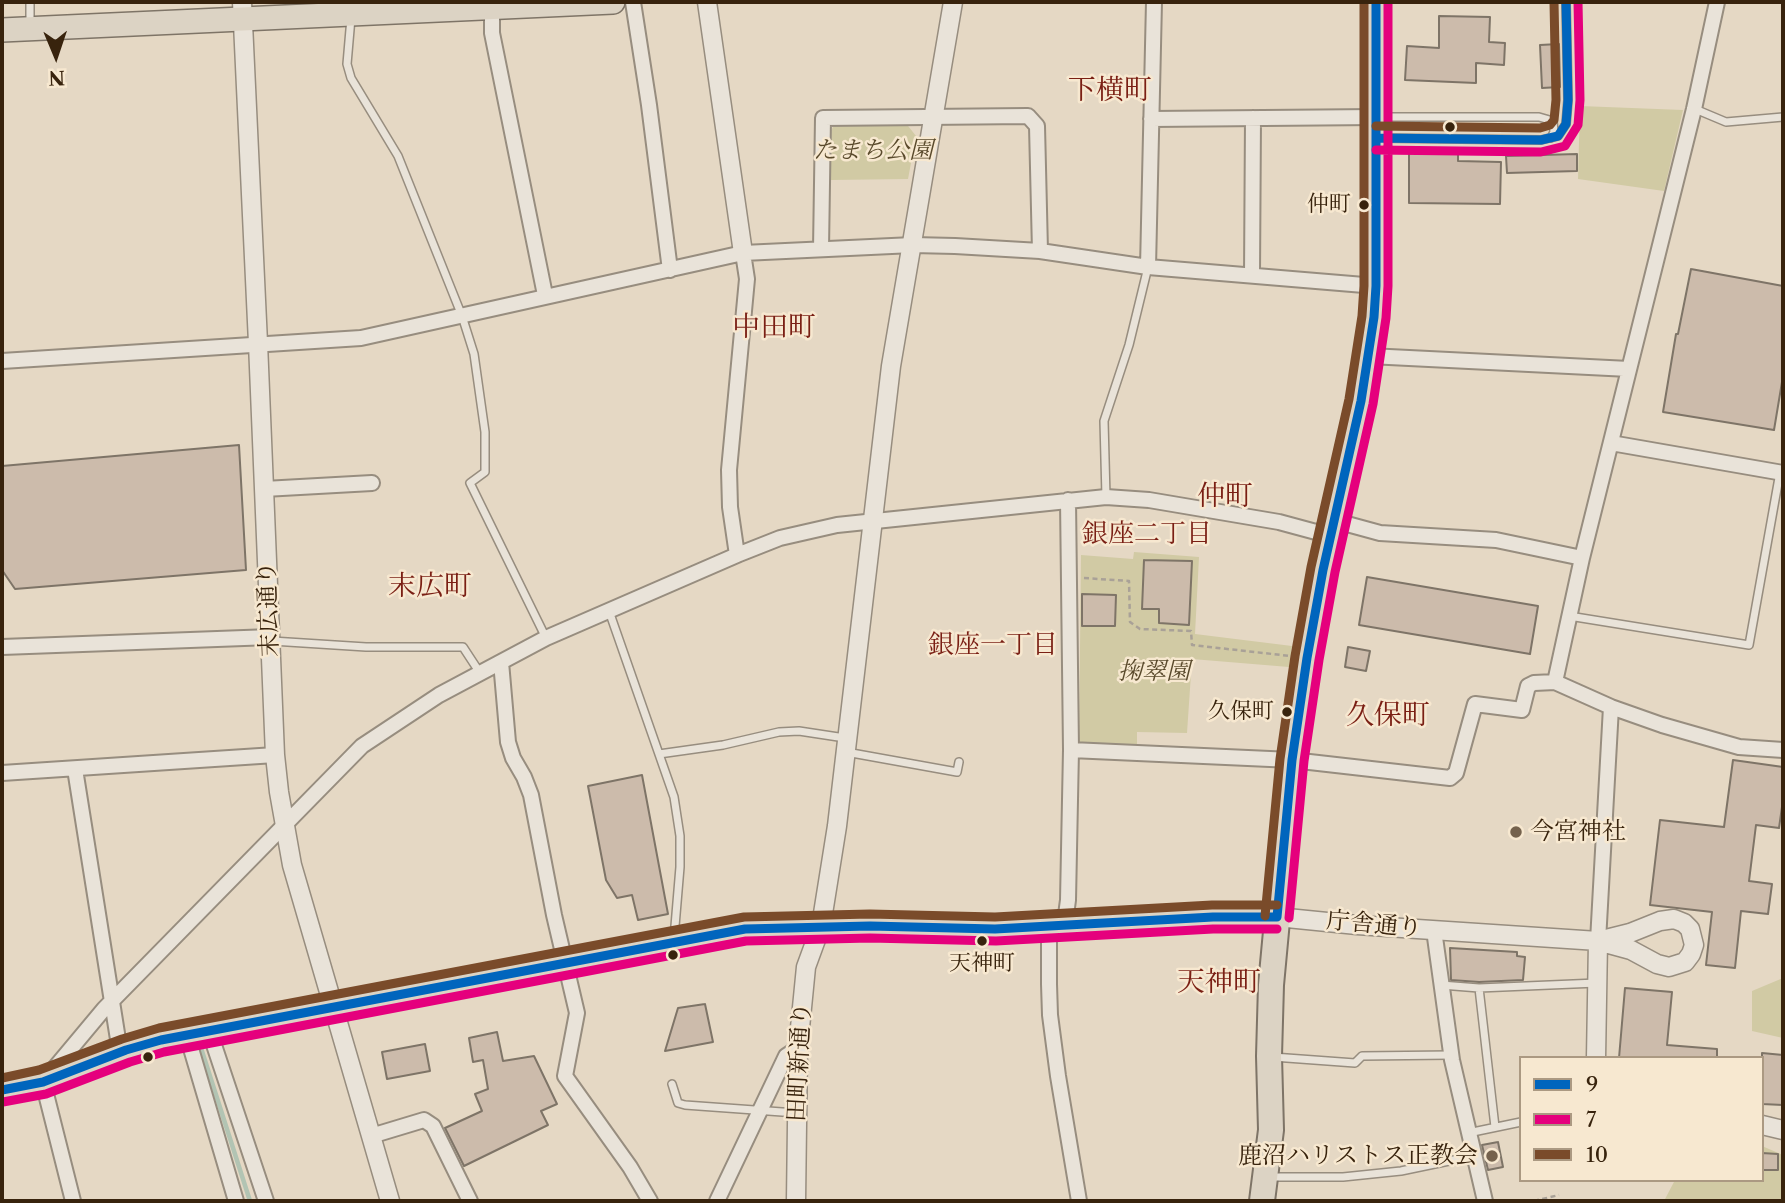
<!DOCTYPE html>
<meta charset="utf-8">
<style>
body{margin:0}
#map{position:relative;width:1785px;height:1203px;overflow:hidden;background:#e5d8c4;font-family:"Libre Caslon Text",serif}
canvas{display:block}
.frame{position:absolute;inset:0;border:4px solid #38230d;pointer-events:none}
.legend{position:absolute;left:1519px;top:1056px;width:245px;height:126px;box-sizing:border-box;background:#f7e8d0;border:2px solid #ab9982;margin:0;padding:9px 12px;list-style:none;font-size:21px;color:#38230d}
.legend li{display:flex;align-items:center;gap:14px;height:35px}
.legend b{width:35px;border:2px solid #ab9982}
.north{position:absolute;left:21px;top:21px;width:70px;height:70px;-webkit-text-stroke:5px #f7e8d0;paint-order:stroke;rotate:178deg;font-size:19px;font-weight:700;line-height:28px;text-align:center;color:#38230d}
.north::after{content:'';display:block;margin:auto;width:24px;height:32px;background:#38230d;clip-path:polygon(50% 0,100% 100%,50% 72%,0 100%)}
</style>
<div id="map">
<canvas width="1785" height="1203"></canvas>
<div class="frame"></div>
<ul class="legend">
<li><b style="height:9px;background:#0065bd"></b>9</li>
<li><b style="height:9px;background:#e5007d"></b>7</li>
<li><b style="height:9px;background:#7a4b2a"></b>10</li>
</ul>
<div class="north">N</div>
</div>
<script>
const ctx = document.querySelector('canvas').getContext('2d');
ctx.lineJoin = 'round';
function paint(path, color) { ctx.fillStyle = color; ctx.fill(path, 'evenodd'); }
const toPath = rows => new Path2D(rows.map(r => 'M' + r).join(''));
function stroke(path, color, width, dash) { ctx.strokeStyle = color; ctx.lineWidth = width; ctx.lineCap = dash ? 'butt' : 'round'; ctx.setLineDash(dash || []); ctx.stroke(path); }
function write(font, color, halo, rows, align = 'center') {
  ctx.font = font + ' "Libre Caslon Text","Noto Serif JP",serif'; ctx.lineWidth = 5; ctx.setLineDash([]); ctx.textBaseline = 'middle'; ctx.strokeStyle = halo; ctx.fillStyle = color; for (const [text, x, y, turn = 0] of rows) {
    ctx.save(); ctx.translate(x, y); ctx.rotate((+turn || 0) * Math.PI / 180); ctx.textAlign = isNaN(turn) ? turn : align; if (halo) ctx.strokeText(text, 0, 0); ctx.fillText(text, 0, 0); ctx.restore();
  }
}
paint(toPath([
 [1580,106,1683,110,1664,191,1578,179],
 [905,122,916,136,908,179,831,180,830,133,833,127,838,124],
 [1134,552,1199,557,1195,634,1292,646,1289,667,1192,659,1187,733,1137,732,1137,746,1079,743,1081,555,1133,559],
 [1783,978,1783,1038,1752,1031,1752,991],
 [1762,1146,1783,1155,1783,1201,1664,1201,1675,1180,1762,1180]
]), '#d1caa4');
stroke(toPath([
 [201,1048,250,1201]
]), '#b2c4b3', 4.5);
const building = toPath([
 [1439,16,1490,17,1489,42,1505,43,1504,65,1476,63,1476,83,1405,80,1407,46,1439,48,1439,16],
 [1559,44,1560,87,1542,88,1540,45,1559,44],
 [1409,150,1458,151,1458,161,1501,162,1500,204,1409,203,1409,150],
 [1577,154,1577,171,1507,173,1506,156,1577,154],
 [1691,269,1783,286,1783,376,1774,430,1663,412,1676,334,1678,334,1691,269],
 [239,445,246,570,15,589,2,570,2,466,239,445],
 [1144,560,1192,561,1189,625,1159,623,1159,609,1142,609,1144,560],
 [1367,577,1538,606,1530,654,1359,625,1367,577],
 [1082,594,1116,595,1115,626,1082,626,1082,594],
 [1348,647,1370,651,1366,671,1345,667,1348,647],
 [1733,760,1783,767,1783,800,1779,828,1756,825,1749,881,1772,884,1768,914,1741,911,1735,968,1706,965,1712,912,1650,905,1660,820,1724,827,1733,760],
 [642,775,668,914,638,920,632,895,617,898,606,880,588,786,642,775],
 [1450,948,1517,952,1517,956,1525,957,1523,980,1479,982,1451,980,1450,948],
 [1625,988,1672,992,1667,1045,1717,1049,1717,1058,1619,1058,1625,988],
 [705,1004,713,1042,665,1051,678,1008,705,1004],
 [497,1032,503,1061,534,1056,557,1104,541,1111,548,1125,464,1166,445,1128,482,1111,475,1094,488,1089,483,1060,473,1062,469,1038,497,1032],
 [425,1044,430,1071,387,1079,382,1052,425,1044],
 [1762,1053,1783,1055,1783,1105,1762,1104,1762,1053],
 [1498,1142,1503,1167,1488,1170,1482,1145,1498,1142],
 [1762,1153,1778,1154,1778,1170,1762,1170,1762,1153]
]);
paint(building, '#ccbbab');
stroke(building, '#7e7467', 2);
const service = toPath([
 [30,2,30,24],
 [351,18,347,64,351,78,398,156,462,316,474,354,485,432,485,472,470,483,546,638],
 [1695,109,1726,122,1783,117],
 [1380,117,1539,117,1553,121,1554,132,1551,138],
 [1380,138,1541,140,1558,136,1566,124,1568,100,1566,2],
 [1106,497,1104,421,1129,345,1148,267],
 [609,611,674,797,680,836,680,867,674,938],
 [1569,616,1749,645,1780,472],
 [272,641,366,647,463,647,480,673],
 [846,752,957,772,959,762],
 [659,754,723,745,779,732,799,731,845,738],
 [1441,985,1479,988,1597,983],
 [1479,988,1495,1127],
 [1273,1057,1355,1063,1362,1056,1451,1055],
 [672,1084,678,1103,685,1105,796,1113],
 [1468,1133,1521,1122],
 [1269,1177,1343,1177,1401,1171,1473,1156]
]);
const minor = toPath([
 [492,2,492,33,545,295],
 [633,2,649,105,670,270],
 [1717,2,1694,109,1582,558,1555,682,1611,707,1662,725,1739,747,1783,750],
 [1151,119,1376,117],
 [821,249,823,118,1028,116,1037,126,1040,251],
 [1148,267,1154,2],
 [1252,275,1253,118],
 [1369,356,1629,369],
 [2,361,361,338,743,253,913,245,955,246,1040,251,1148,267,1376,286],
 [1611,443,1783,473],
 [264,489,372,483],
 [1068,500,1071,750,1068,900,1066,915,1049,935,1049,984,1050,1015,1058,1076,1079,1201],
 [737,555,730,507,729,470,747,279,743,253],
 [2,647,271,637],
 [501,662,508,742,513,758,524,777,531,795,554,915,577,1013,565,1076,630,1167,650,1201],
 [1071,750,1292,760,1450,778,1456,773,1475,704,1522,710,1528,686,1534,683,1555,682],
 [75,769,120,1052],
 [2,773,275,755],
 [1434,930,1452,1060,1485,1201],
 [1598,941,1611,707],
 [209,1030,266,1201],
 [187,1035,236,1201],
 [371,1136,424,1120,433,1126,470,1201],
 [73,1201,43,1082,104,1009,362,746,439,695,546,638,737,555,780,538,837,525,1106,497,1149,500,1279,522,1316,532,1347,524,1380,533,1496,540,1582,558],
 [717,1201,786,1056,798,1048]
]);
const tertiary = toPath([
 [242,2,258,343,275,755,279,792,292,865,390,1201],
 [707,2,743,253],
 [1277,917,1357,925,1598,941,1631,950,1657,964,1669,967,1685,962,1691,954,1694,945,1690,929,1684,923,1674,919,1660,921,1630,933,1598,941],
 [1596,1058,1598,941],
 [1762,1125,1783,1130],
 [796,1201,798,1048,806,967,821,926,837,826,891,366,953,2]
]);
const primary = toPath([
 [2,30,613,2]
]);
const trunk = toPath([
 [2,1090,19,1088,43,1082,126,1050,161,1040,745,929,870,926,995,929,1213,917,1277,917],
 [1262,1201,1271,1130,1269,1056,1271,985,1292,760,1315,613,1361,401,1374,317,1376,286,1376,2]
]);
stroke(service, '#978d7f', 10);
stroke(minor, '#978d7f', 18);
stroke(tertiary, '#978d7f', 21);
stroke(primary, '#7e7467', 26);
stroke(trunk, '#7e7467', 28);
stroke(toPath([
 [1084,578,1129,581,1130,622,1140,629,1191,631,1192,645,1290,656],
 [1534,1201,1559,1195]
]), '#a9a197', 2.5, [5, 3.5]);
stroke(service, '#e9e3d9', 7);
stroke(minor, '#e9e3d9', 14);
stroke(tertiary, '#e9e3d9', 18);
stroke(primary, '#dcd3c4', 23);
stroke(trunk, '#dcd3c4', 24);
stroke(toPath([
 [1376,138,1541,140,1558,136,1566,124,1568,100,1566,2],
 [1277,917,1292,760,1307,658,1323,570,1361,401,1374,317,1376,286,1376,2],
 [2,1090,43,1082,126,1050,161,1040,745,929,870,926,995,929,1213,917,1277,917]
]), '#0065bd', 9);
stroke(toPath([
 [1376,150,1541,152,1565,146,1578,125,1580,100,1578,2],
 [1289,918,1304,761,1319,660,1335,572,1373,404,1386,318,1388,286,1388,2],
 [3,1102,46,1094,130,1062,164,1052,746,941,870,938,996,941,1213,929,1277,929]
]), '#e5007d', 9);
stroke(toPath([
 [1376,126,1540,128,1550,125,1554,120,1556,100,1554,2],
 [1265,916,1280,759,1295,656,1311,567,1349,399,1362,316,1364,286,1364,2],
 [2,1078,39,1070,122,1039,159,1028,744,917,870,914,995,917,1212,905,1277,905]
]), '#7a4b2a', 9);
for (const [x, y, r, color] of [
 [1450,127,6,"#38230d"],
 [1364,205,6,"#38230d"],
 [1287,712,6,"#38230d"],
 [1516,832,7,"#75624d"],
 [982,941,6,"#38230d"],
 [673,955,6,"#38230d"],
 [148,1057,6,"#38230d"],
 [1492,1156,7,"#75624d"]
]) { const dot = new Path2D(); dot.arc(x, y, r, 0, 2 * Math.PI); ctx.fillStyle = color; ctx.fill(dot); stroke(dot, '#f7e8d0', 2.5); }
write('22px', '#38230d', '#f7e8d0', [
 ["仲町",1351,205],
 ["久保町",1274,712],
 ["天神町",982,964,"center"]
], 'right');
write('italic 24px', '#5a4a2c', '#f7e8d0', [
 ["たまち公園",873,151],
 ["掬翠園",1154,672]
]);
write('24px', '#38230d', '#f7e8d0', [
 ["末広通り",269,609,-92],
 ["庁舎通り",1374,925,5],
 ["田町新通り",800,1062,-87]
]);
write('24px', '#38230d', '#f7e8d0', [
 ["今宮神社",1530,832],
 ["鹿沼ハリストス正教会",1478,1156,"right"]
], 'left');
write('26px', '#7a1f14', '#f7e8d0', [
 ["銀座二丁目",1147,534],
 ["銀座一丁目",993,645]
]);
write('28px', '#7a1f14', '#f7e8d0', [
 ["下横町",1110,91],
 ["中田町",774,328],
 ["仲町",1225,497],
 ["末広町",430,587],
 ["久保町",1388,716],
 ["天神町",1219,983]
]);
</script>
